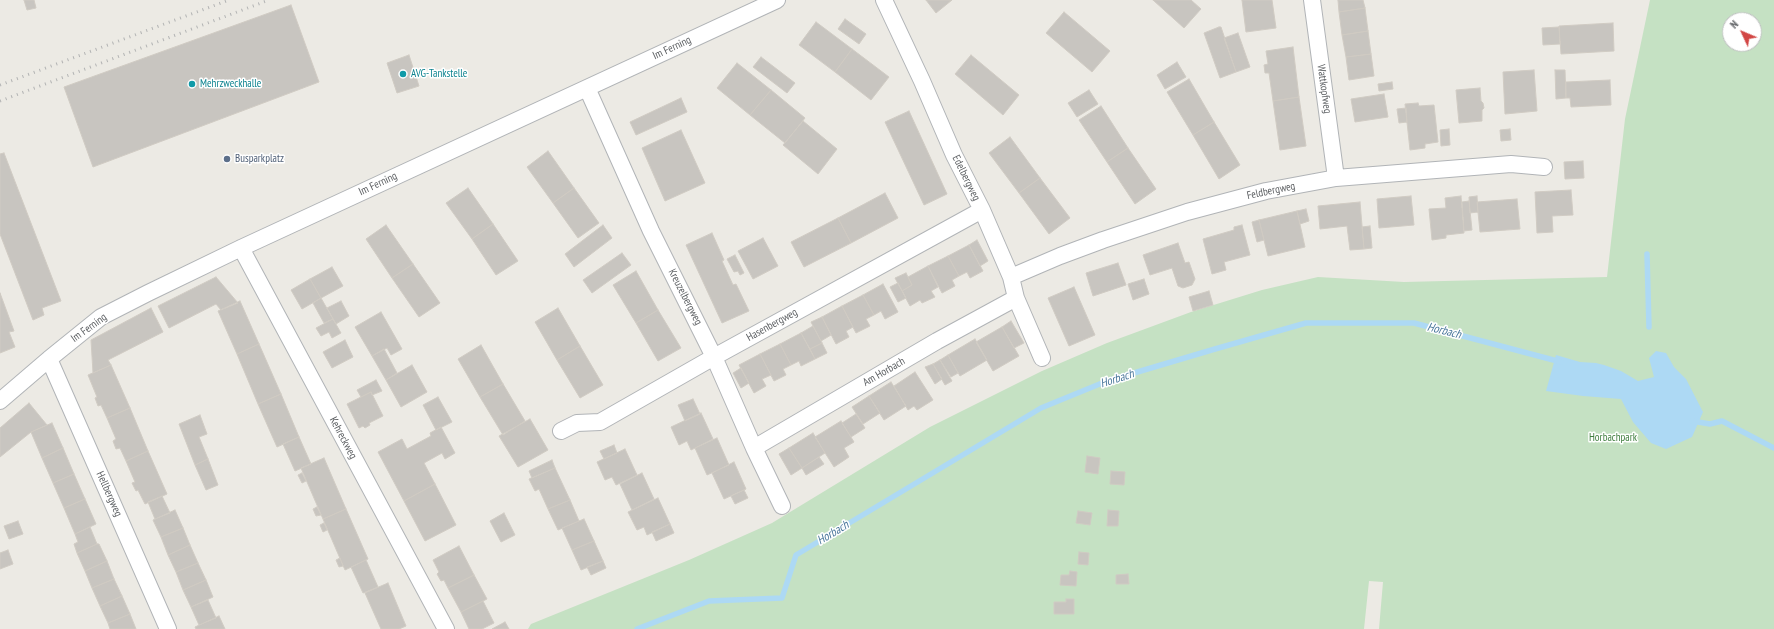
<!DOCTYPE html>
<style>
body{margin:0}
#map{position:relative;width:1774px;height:629px;overflow:hidden;background:#eceae4;font-family:"PT Sans Narrow",sans-serif}
canvas{display:block}
.north{position:absolute;left:1722px;top:12px;width:40px;height:40px;box-sizing:border-box;background:#fff;border:1px solid #bebfc0;border-radius:50%;rotate:314deg;font-size:11px;font-weight:700;line-height:16px;text-align:center;color:#5c5f62}
.north::after{content:'';display:block;margin:auto;width:14px;height:18px;background:#d24644;clip-path:polygon(50% 0,100% 100%,50% 72%,0 100%)}
</style>
<div id="map">
<canvas width="1774" height="629"></canvas>
<div class="north">N</div>
</div>
<script>
const ctx = document.querySelector('canvas').getContext('2d');
ctx.lineJoin = 'round';
function paint(path, color) { ctx.fillStyle = color; ctx.fill(path, 'evenodd'); }
const toPath = rows => new Path2D(rows.map(r => 'M' + r).join(''));
function stroke(path, color, width, dash) { ctx.strokeStyle = color; ctx.lineWidth = width; ctx.lineCap = dash ? 'butt' : 'round'; ctx.setLineDash(dash || []); ctx.stroke(path); }
function write(font, color, halo, rows, align = 'center') {
  ctx.font = font + ' "PT Sans Narrow",sans-serif'; ctx.lineWidth = 3; ctx.setLineDash([]); ctx.textBaseline = 'middle'; ctx.strokeStyle = halo; ctx.fillStyle = color; for (const [text, x, y, turn = 0] of rows) {
    ctx.save(); ctx.translate(x, y); ctx.rotate((+turn || 0) * Math.PI / 180); ctx.textAlign = isNaN(turn) ? turn : align; if (halo) ctx.strokeText(text, 0, 0); ctx.fillText(text, 0, 0); ctx.restore();
  }
}
paint(toPath([
 [1650,0,1774,0,1774,629,1379,629,1383,582,1369,581,1364,629,528,629,531,624,689,560,772,523,930,427,1042,371,1107,343,1191,312,1262,290,1318,277,1404,282,1607,277,1625,119],
 [1730,20,1754,20,1754,44,1730,44]
]), '#c5e1c3');
paint(toPath([
 [1656,351,1666,353,1674,367,1686,379,1703,412,1692,437,1666,449,1651,443,1633,422,1621,399,1583,396,1546,391,1556,355,1580,362,1596,363,1604,365,1621,371,1638,381,1654,377,1649,358]
]), '#add9f4');
stroke(toPath([
 [1647,254,1649,327],
 [1692,421,1710,424,1722,421,1774,448],
 [637,629,709,601,782,598,796,555,1041,408,1107,381,1215,349,1306,323,1414,323,1561,362]
]), '#add9f4', 5.5);
const building = toPath([
 [24,0,34,0,36,8,27,10,24,0],
 [926,0,952,0,936,13,926,0],
 [1153,0,1191,0,1201,9,1184,28,1153,0],
 [1242,0,1272,0,1276,28,1246,32,1242,0],
 [1338,0,1363,0,1365,8,1339,12,1338,0],
 [291,5,319,82,93,167,64,87,291,5],
 [1365,8,1368,31,1342,35,1339,12,1365,8],
 [1064,12,1110,51,1092,72,1046,33,1064,12],
 [845,19,866,34,859,44,838,29,845,19],
 [816,22,852,49,835,72,799,45,816,22],
 [1613,23,1614,51,1561,54,1559,26,1613,23],
 [1219,27,1221,27,1236,72,1220,78,1204,33,1219,27],
 [1559,27,1560,44,1543,45,1542,28,1559,27],
 [1368,31,1371,54,1346,57,1342,35,1368,31],
 [1238,33,1250,67,1236,72,1224,38,1238,33],
 [1293,47,1299,97,1273,101,1269,73,1265,73,1264,65,1268,64,1266,51,1293,47],
 [852,49,889,77,871,100,835,72,852,49],
 [1371,54,1374,76,1349,80,1346,57,1371,54],
 [409,55,419,86,397,93,387,63,409,55],
 [971,55,1019,95,1003,115,955,74,971,55],
 [761,57,795,83,787,93,753,67,761,57],
 [1177,62,1186,77,1165,89,1157,75,1177,62],
 [737,63,771,90,750,115,717,88,737,63],
 [1534,70,1537,111,1505,114,1503,72,1534,70],
 [1555,70,1565,70,1566,98,1556,99,1555,70],
 [1189,79,1214,122,1193,135,1167,92,1189,79],
 [1610,80,1611,105,1571,107,1570,98,1566,98,1566,82,1610,80],
 [1392,82,1393,89,1379,91,1378,84,1392,82],
 [1480,88,1481,101,1483,103,1484,108,1482,110,1482,121,1459,123,1456,90,1480,88],
 [771,90,805,118,785,143,750,115,771,90],
 [1089,90,1098,104,1077,117,1068,103,1089,90],
 [1384,94,1388,117,1355,122,1351,99,1384,94],
 [1299,97,1306,146,1280,150,1273,101,1299,97],
 [681,98,687,112,636,135,630,122,681,98],
 [1418,103,1419,106,1434,105,1438,142,1425,144,1425,148,1410,150,1405,104,1418,103],
 [1101,106,1128,148,1107,162,1079,120,1101,106],
 [1406,108,1407,122,1399,123,1397,109,1406,108],
 [909,111,947,194,924,205,885,122,909,111],
 [803,121,837,149,818,174,783,145,803,121],
 [1214,122,1240,165,1219,179,1193,135,1214,122],
 [1449,129,1450,145,1441,146,1440,130,1449,129],
 [1510,129,1511,140,1501,141,1500,130,1510,129],
 [681,130,705,183,665,201,642,148,681,130],
 [1010,137,1040,178,1019,193,989,153,1010,137],
 [1128,148,1156,189,1135,204,1107,162,1128,148],
 [548,151,574,188,553,203,527,167,548,151],
 [4,153,61,301,42,308,44,315,33,320,0,234,0,154,4,153],
 [1583,161,1584,178,1565,179,1564,162,1583,161],
 [1040,178,1070,218,1049,234,1019,193,1040,178],
 [468,188,493,224,472,239,446,203,468,188],
 [574,188,599,223,578,238,553,203,574,188],
 [1571,190,1573,215,1552,216,1553,232,1537,233,1535,192,1571,190],
 [885,193,898,218,851,243,838,218,885,193],
 [1411,196,1414,225,1379,228,1377,199,1411,196],
 [1461,196,1464,233,1446,235,1446,238,1432,240,1429,209,1446,208,1445,198,1461,196],
 [1477,196,1478,212,1470,213,1469,197,1477,196],
 [1517,199,1520,229,1480,232,1477,202,1517,199],
 [1469,201,1472,230,1464,231,1462,202,1469,201],
 [1360,202,1364,249,1350,250,1347,226,1320,229,1318,206,1360,202],
 [1306,209,1309,221,1300,224,1297,211,1306,209],
 [1297,211,1305,247,1268,256,1259,220,1297,211],
 [838,218,851,243,804,267,791,242,838,218],
 [1259,220,1264,240,1257,242,1252,222,1259,220],
 [493,224,518,261,496,275,472,239,493,224],
 [386,225,413,264,392,278,366,239,386,225],
 [603,225,612,238,574,267,565,254,603,225],
 [1242,225,1250,255,1224,262,1226,270,1212,274,1203,239,1234,230,1234,227,1242,225],
 [1370,226,1372,248,1364,249,1362,227,1370,226],
 [712,233,724,260,722,261,733,285,736,284,749,311,722,323,686,245,712,233],
 [763,238,778,266,753,279,738,251,763,238],
 [977,240,988,261,980,266,969,245,977,240],
 [1178,243,1185,263,1189,262,1195,279,1192,285,1183,288,1178,286,1172,268,1150,275,1143,255,1178,243],
 [969,245,983,271,970,278,967,272,959,276,948,256,969,245],
 [622,253,631,265,592,293,583,280,622,253],
 [735,255,744,273,740,275,738,271,734,272,727,259,735,255],
 [948,256,959,276,952,280,955,286,942,293,928,266,948,256],
 [1118,263,1126,285,1093,296,1086,273,1118,263],
 [413,264,440,303,419,317,392,278,413,264],
 [928,266,938,287,931,291,935,297,922,303,920,300,910,306,902,291,912,285,908,277,928,266],
 [332,267,343,286,321,298,310,279,332,267],
 [636,271,658,310,636,323,613,285,636,271],
 [906,273,912,285,902,291,895,278,906,273],
 [216,277,238,303,221,310,216,304,169,328,158,306,216,277],
 [310,279,321,298,302,309,291,290,310,279],
 [1144,279,1149,294,1133,300,1128,284,1144,279],
 [898,283,906,298,898,302,890,287,898,283],
 [883,284,898,312,885,319,881,311,874,315,863,295,883,284],
 [1074,287,1095,335,1069,346,1048,298,1074,287],
 [1209,291,1213,305,1193,311,1189,297,1209,291],
 [0,293,14,331,9,332,15,347,0,353,0,293],
 [863,295,874,315,866,319,870,326,856,333,842,306,863,295],
 [321,298,333,319,324,323,313,303,321,298],
 [240,301,259,344,237,354,218,311,240,301],
 [341,301,349,316,336,324,327,308,341,301],
 [842,306,853,327,846,331,849,337,836,344,822,317,842,306],
 [151,308,163,332,108,360,111,365,93,373,91,340,151,308],
 [558,308,580,346,557,360,535,322,558,308],
 [658,310,681,348,658,361,636,323,658,310],
 [381,312,402,349,391,355,387,348,372,356,355,327,381,312],
 [822,317,831,335,821,341,811,322,822,317],
 [333,319,341,333,332,338,329,332,321,336,316,328,333,319],
 [1011,321,1024,343,1014,348,1002,327,1011,321],
 [813,326,822,343,810,349,801,333,813,326],
 [1002,327,1019,356,993,371,976,342,1002,327],
 [801,333,815,359,801,366,799,361,791,365,780,344,801,333],
 [975,339,987,360,960,376,948,355,975,339],
 [345,340,353,357,332,368,323,352,345,340],
 [822,343,827,353,815,359,810,349,822,343],
 [259,344,281,394,258,404,237,354,259,344],
 [780,344,791,365,783,369,786,375,774,381,760,354,780,344],
 [481,345,503,384,480,397,458,359,481,345],
 [580,346,603,385,580,398,557,360,580,346],
 [384,349,397,373,386,380,372,356,384,349],
 [760,354,771,375,762,379,766,386,754,393,739,365,760,354],
 [948,355,958,373,951,377,940,360,948,355],
 [940,360,952,381,945,385,933,364,940,360],
 [933,364,942,379,935,384,925,367,933,364],
 [111,365,130,408,107,418,101,405,98,406,95,398,97,397,88,375,111,365],
 [412,365,427,392,401,407,386,380,412,365],
 [741,368,749,383,741,388,733,373,741,368],
 [915,372,933,400,917,410,914,406,908,410,894,386,915,372],
 [376,380,382,391,372,395,371,392,361,397,357,390,376,380],
 [891,382,906,406,884,420,869,396,891,382],
 [503,384,525,421,503,435,480,397,503,384],
 [371,392,383,416,369,423,370,425,365,428,363,426,359,428,347,404,371,392],
 [281,394,299,437,277,447,258,404,281,394],
 [869,396,880,413,863,424,852,407,869,396],
 [438,397,452,422,436,430,423,405,438,397],
 [693,399,700,414,685,421,678,405,693,399],
 [29,403,47,425,31,432,0,457,0,428,29,403],
 [130,408,148,451,126,461,120,448,116,449,113,441,116,439,107,418,130,408],
 [701,413,713,439,691,450,687,441,679,445,671,427,701,413],
 [856,414,865,428,851,437,842,423,856,414],
 [200,415,207,434,199,437,208,459,195,465,179,424,200,415],
 [530,419,548,450,518,467,499,436,530,419],
 [841,421,854,442,844,448,849,457,834,467,815,437,841,421],
 [52,423,63,448,42,458,31,432,52,423],
 [441,427,455,453,445,459,442,453,424,463,435,484,404,501,378,452,402,439,407,449,431,436,430,433,441,427],
 [813,433,825,453,802,468,789,448,813,433],
 [299,437,311,464,295,471,283,444,299,437],
 [717,438,729,465,707,475,695,448,717,438],
 [614,445,617,453,604,459,600,451,614,445],
 [63,448,74,474,53,483,42,458,63,448],
 [789,448,802,468,791,475,779,454,789,448],
 [625,449,637,475,616,485,612,477,605,480,597,462,625,449],
 [148,451,167,494,145,504,138,490,136,491,132,483,135,482,126,461,148,451],
 [1087,456,1100,458,1098,474,1085,472,1087,456],
 [819,457,824,464,806,475,802,468,819,457],
 [324,458,346,509,323,519,301,468,324,458],
 [208,459,218,485,206,490,195,465,208,459],
 [552,460,555,468,532,478,529,471,552,460],
 [734,462,746,489,724,499,712,473,734,462],
 [555,468,570,500,548,509,539,489,535,491,529,479,555,468],
 [1111,471,1125,472,1124,485,1110,484,1111,471],
 [302,473,306,481,302,483,298,475,302,473],
 [642,473,654,499,632,510,620,484,642,473],
 [74,474,85,499,64,508,53,483,74,474],
 [435,484,456,525,425,541,404,501,435,484],
 [744,490,748,498,735,504,731,496,744,490],
 [162,496,170,513,155,519,148,502,162,496],
 [658,498,670,524,647,535,644,527,637,530,628,512,658,498],
 [85,499,96,524,75,534,64,508,85,499],
 [570,500,579,521,558,530,548,509,570,500],
 [317,507,321,515,316,516,313,509,317,507],
 [346,509,368,559,345,570,323,519,346,509],
 [175,510,183,528,161,537,153,520,175,510],
 [1108,510,1119,511,1118,526,1107,526,1108,510],
 [1078,511,1092,513,1090,525,1076,523,1078,511],
 [504,513,515,535,501,542,490,521,504,513],
 [584,519,594,541,572,550,562,528,584,519],
 [18,521,23,534,9,539,4,526,18,521],
 [324,523,327,530,323,532,320,525,324,523],
 [670,524,674,533,656,541,652,532,670,524],
 [90,527,97,544,77,553,74,544,78,542,75,534,90,527],
 [183,528,190,545,168,555,161,537,183,528],
 [594,541,603,561,581,570,572,550,594,541],
 [97,544,99,544,107,561,85,571,77,553,97,544],
 [190,545,198,563,176,572,168,555,190,545],
 [459,546,474,575,448,588,444,580,441,581,437,574,439,572,433,560,459,546],
 [8,550,13,564,0,569,0,553,8,550],
 [1079,552,1089,553,1088,565,1078,564,1079,552],
 [340,558,343,566,339,567,336,560,340,558],
 [366,560,378,587,363,593,351,567,366,560],
 [107,561,114,579,92,588,85,571,107,561],
 [603,561,606,568,591,575,587,567,603,561],
 [198,563,206,580,183,590,176,572,198,563],
 [1070,571,1077,572,1076,586,1060,585,1061,575,1069,575,1070,571],
 [1128,574,1129,584,1116,584,1116,575,1128,574],
 [474,575,487,599,461,612,448,588,474,575],
 [114,579,122,596,100,606,92,588,114,579],
 [206,580,213,597,191,607,183,590,206,580],
 [388,583,406,626,399,629,381,629,365,593,388,583],
 [122,596,130,614,108,623,100,606,122,596],
 [1066,599,1074,599,1074,614,1054,614,1054,602,1066,602,1066,599],
 [208,600,216,618,199,625,191,607,208,600],
 [483,601,494,623,482,629,469,629,461,612,483,601],
 [130,614,136,629,110,629,108,623,130,614],
 [219,616,225,629,196,629,195,627,219,616],
 [505,622,509,629,492,629,505,622]
]);
paint(building, '#c8c5c0');
stroke(building, '#d0cbc3', 1);
const minor = toPath([
 [884,0,922,81,954,155,982,210,1011,277,1016,298,1042,358],
 [1312,0,1336,178],
 [587,88,651,231,714,357,754,448,782,506],
 [241,248,446,629],
 [1011,277,1060,256,1103,240,1187,212,1266,191,1336,178,1511,164,1544,167],
 [49,359,168,629],
 [0,401,49,359,101,317,148,293,241,248,777,0],
 [561,431,577,423,600,422,714,357,982,210],
 [754,448,937,341,1016,298]
]);
stroke(minor, '#b1b4b7', 18);
stroke(minor, '#fff', 16);
stroke(toPath([
 [0,85,229,0],
 [0,101,269,0]
]), '#b2b3b3', 3, [1, 5]);
for (const [x, y, r, color] of [
 [403,74,4,"#0f9aa8"],
 [192,84,4,"#0f9aa8"],
 [227,159,4,"#5c6f8a"]
]) { const dot = new Path2D(); dot.arc(x, y, r, 0, 2 * Math.PI); ctx.fillStyle = color; ctx.fill(dot); stroke(dot, '#fff', 1.5); }
write('11px', '#5c5f62', '#fff', [
 ["Im Ferning",672,48,-25],
 ["Wattkopfweg",1324,89,82],
 ["Edelbergweg",966,178,64],
 ["Im Ferning",378,184,-25],
 ["Feldbergweg",1271,191,-12],
 ["Kreuzelbergweg",685,297,63],
 ["Hasenbergweg",772,325,-29],
 ["Im Ferning",89,328,-36],
 ["Am Horbach",884,372,-30],
 ["Kehreckweg",343,438,62],
 ["Hellbergweg",109,494,66]
]);
write('11px', '#0d838f', '#fff', [
 ["AVG-Tankstelle",411,74],
 ["Mehrzweckhalle",200,84]
], 'left');
write('11px', '#4e5e75', '#fff', [
 ["Busparkplatz",235,159]
], 'left');
write('11px', '#407e3f', '#fff', [
 ["Horbachpark",1613,438]
]);
write('italic 12px', '#49769b', '#fff', [
 ["Horbach",1444,331,14],
 ["Horbach",1117,379,-18],
 ["Horbach",833,533,-31]
]);
</script>
